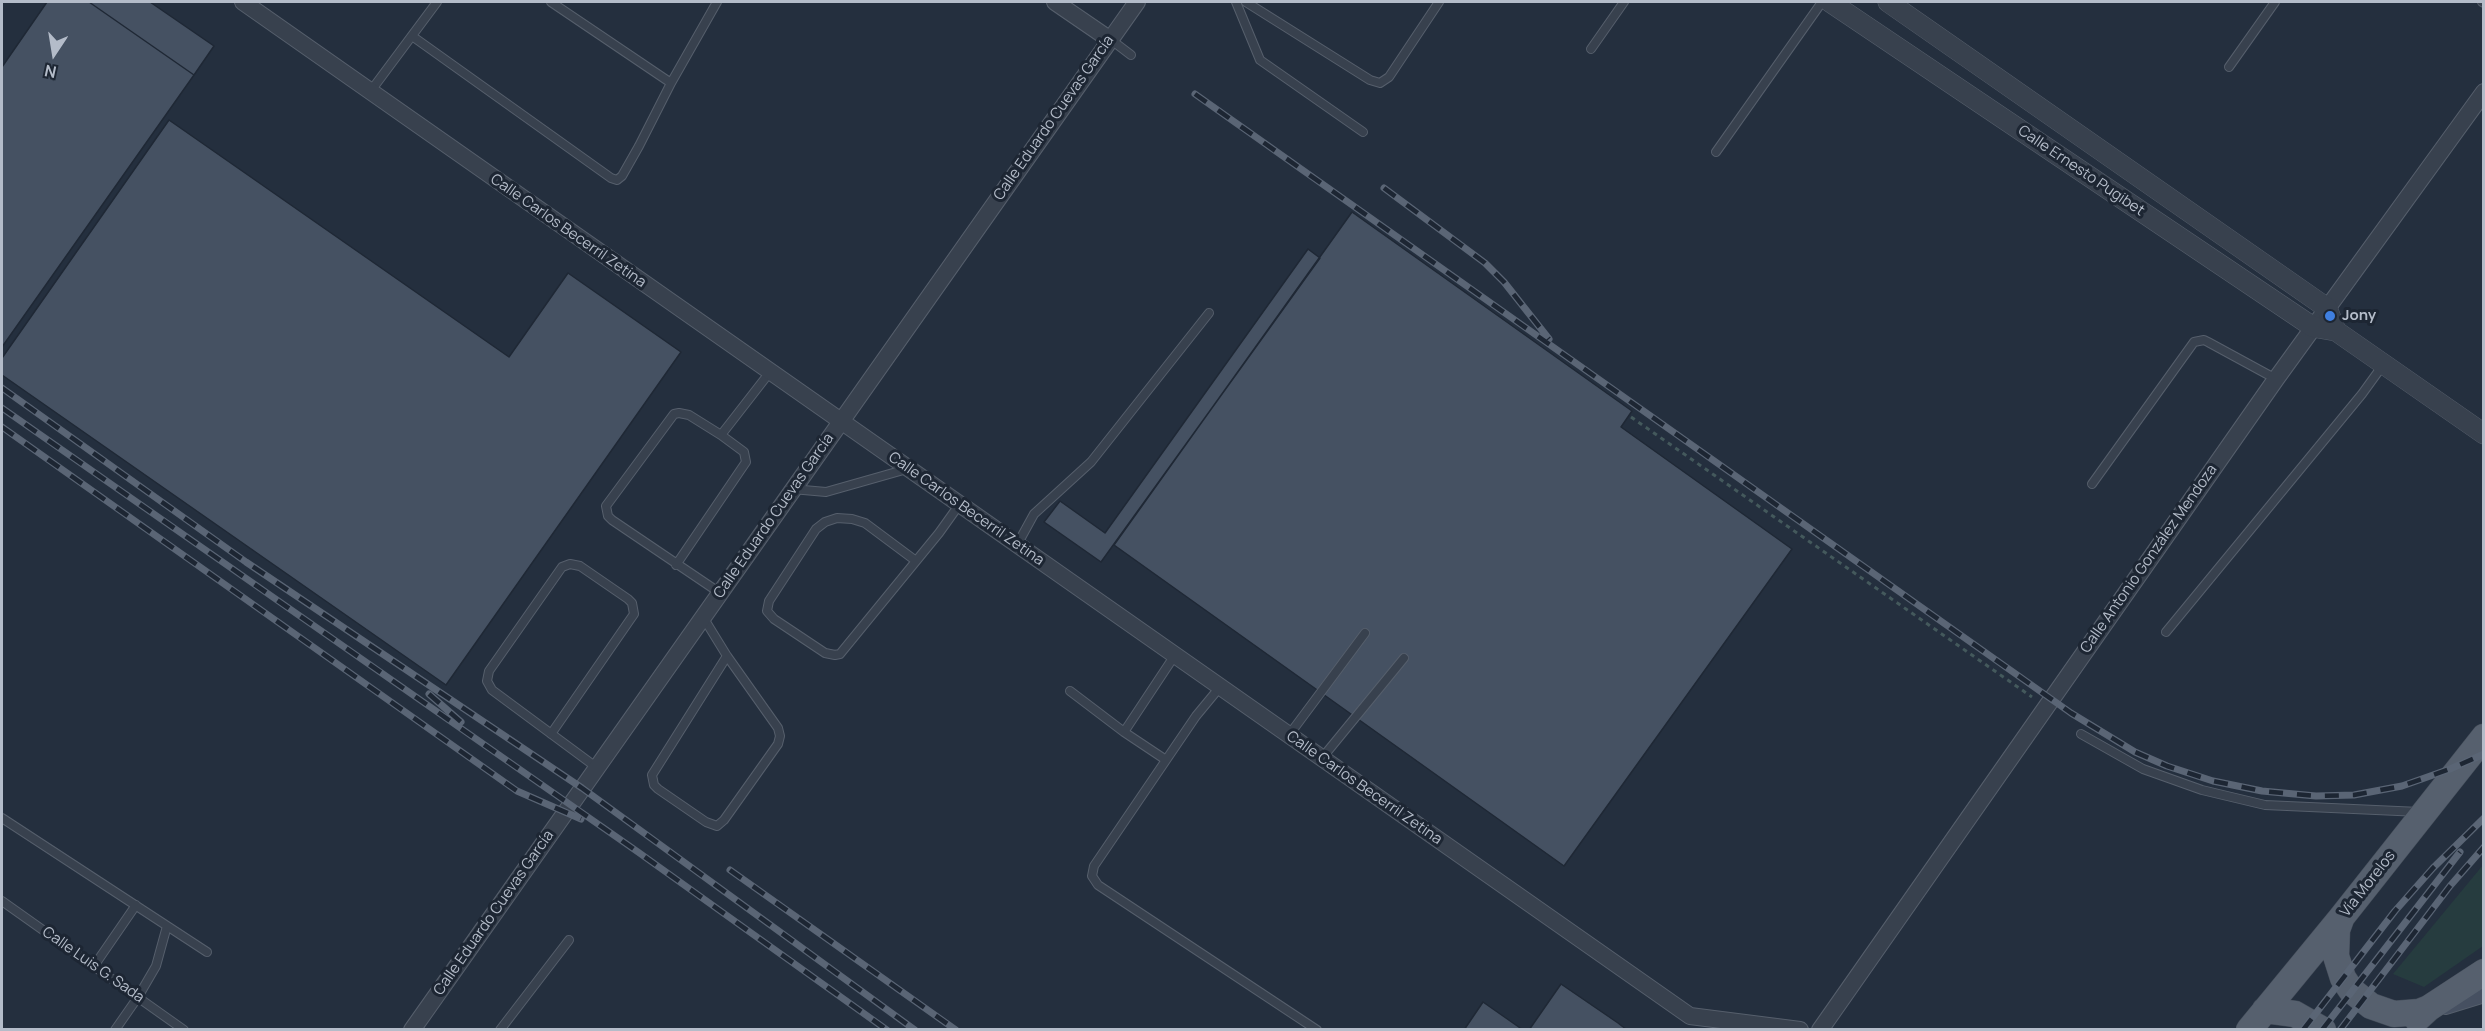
<!DOCTYPE html>
<meta charset="utf-8">
<style>
body{margin:0}
#map{position:relative;width:2485px;height:1031px;overflow:hidden;background:#242f3e;font-family:Manrope,sans-serif}
canvas{display:block}
.frame{position:absolute;inset:0;border:3px solid #b4bcc9;pointer-events:none}
.north{position:absolute;left:24px;top:24px;width:60px;height:60px;-webkit-text-stroke:4px #1d2633;paint-order:stroke;rotate:192deg;font-size:16px;font-weight:700;line-height:24px;text-align:center;color:#b4bcc9}
.north::after{content:'';display:block;margin:auto;width:21px;height:27px;background:#b4bcc9;clip-path:polygon(50% 0,100% 100%,50% 72%,0 100%)}
</style>
<div id="map">
<canvas width="2485" height="1031"></canvas>
<div class="frame"></div>
<div class="north">N</div>
</div>
<script>
const ctx = document.querySelector('canvas').getContext('2d');
ctx.lineJoin = 'round';
function paint(path, color) { ctx.fillStyle = color; ctx.fill(path, 'evenodd'); }
const toPath = rows => new Path2D(rows.map(r => 'M' + r).join(''));
function stroke(path, color, width, dash) { ctx.strokeStyle = color; ctx.lineWidth = width; ctx.lineCap = dash ? 'butt' : 'round'; ctx.setLineDash(dash || []); ctx.stroke(path); }
function write(font, color, halo, rows, align = 'center') {
  ctx.font = font + ' Manrope,sans-serif'; ctx.lineWidth = 6; ctx.setLineDash([]); ctx.textBaseline = 'middle'; ctx.strokeStyle = halo; ctx.fillStyle = color; for (const [text, x, y, turn = 0] of rows) {
    ctx.save(); ctx.translate(x, y); ctx.rotate((+turn || 0) * Math.PI / 180); ctx.textAlign = isNaN(turn) ? turn : align; if (halo) ctx.strokeText(text, 0, 0); ctx.fillText(text, 0, 0); ctx.restore();
  }
}
paint(toPath([
 [2483,865,2483,946,2424,987,2393,974]
]), '#263c3f');
const building = toPath([
 [47,2,89,2,194,75,2,347,2,67,47,2],
 [89,2,150,2,214,46,194,75,89,2],
 [169,120,509,357,568,273,681,352,446,685,2,375,2,358,169,120],
 [1352,212,1632,411,1621,427,1792,549,1564,866,1114,545,1352,212],
 [1308,249,1320,258,1101,562,1044,522,1060,501,1105,533,1308,249],
 [1561,984,1618,1023,1627,1030,1529,1030,1561,984],
 [1483,1002,1523,1030,1464,1030,1483,1002]
]);
paint(building, '#455162');
stroke(building, '#1f2835', 1.5);
const service = toPath([
 [1236,2,1260,60,1363,132],
 [1246,2,1370,80,1380,83,1389,77,1439,2],
 [2482,2,2484,3],
 [412,36,611,178,617,180,622,176,639,146,671,83,551,2],
 [1110,39,1131,55],
 [1591,49,1624,2],
 [2229,67,2275,2],
 [671,83,717,2],
 [370,92,437,2],
 [1716,152,1822,2],
 [2092,484,2194,342,2204,340,2208,342,2276,379],
 [792,489,826,492,907,469],
 [1017,545,1034,514,1091,462,1209,313],
 [916,561,865,523,852,519,837,518,825,522,816,529,769,601,767,611,774,619,825,653,835,655,840,654,939,533,959,505],
 [676,565,746,462,744,452,721,435],
 [720,593,612,520,608,516,606,506,674,414,679,413,689,415,721,435,770,372],
 [703,617,727,656,778,728,780,736,778,744,724,820,717,826,706,822,658,789,654,785,652,775,727,656],
 [2166,632,2362,394,2383,365],
 [1220,687,1196,716,1094,866,1092,876,1098,885,1317,1030],
 [1070,691,1124,732,1166,760],
 [1124,732,1175,655],
 [551,734,634,614,632,603,628,599,580,566,570,564,562,567,489,671,487,681,492,690,596,767],
 [2081,734,2143,769,2202,790,2265,805,2420,812],
 [1289,735,1365,633],
 [1322,758,1404,658],
 [2,818,207,952],
 [2,901,184,1030],
 [94,966,136,905],
 [115,1030,138,997,156,966,167,926],
 [500,1030,569,940]
]);
const minor = toPath([
 [243,2,1690,1016,1800,1030],
 [1055,2,1109,39],
 [412,1030,1137,2],
 [1820,1030,2276,379,2484,92]
]);
const tertiary = toPath([
 [1830,2,2313,327,2336,331,2484,434],
 [1888,2,2327,308,2336,331]
]);
const secondary = toPath([
 [2445,1003,2484,991]
]);
const primary = toPath([
 [2341,919,2337,930,2336,956,2343,978,2351,990,2371,1006,2394,1014,2419,1012,2429,1008],
 [2265,1010,2295,1014,2323,1030],
 [2417,1019,2429,1008,2484,972],
 [2249,1030,2341,918,2484,737]
]);
stroke(service, '#565f6c', 10);
stroke(minor, '#565f6c', 18);
stroke(tertiary, '#565f6c', 21);
stroke(secondary, '#565f6c', 24);
stroke(primary, '#414a57', 27);
stroke(toPath([
 [1631,417,2032,697]
]), '#44595c', 3, [4.5, 4.5]);
stroke(service, '#38414e', 8);
stroke(minor, '#38414e', 16);
stroke(tertiary, '#38414e', 20);
stroke(secondary, '#465061', 22);
stroke(primary, '#56606e', 26);
const rail = toPath([
 [1195,94,2071,713,2135,752,2167,766,2213,781,2262,791,2316,796,2354,795,2402,786,2450,769,2484,754],
 [1384,188,1485,263,1504,282,1549,339],
 [2,388,246,562,582,788,915,1030],
 [2,408,638,852,887,1030],
 [2,427,517,791,581,819],
 [429,694,461,722],
 [730,870,956,1030],
 [2303,1030,2395,911,2433,868,2484,818],
 [2322,1030,2460,852],
 [2340,1030,2450,886,2484,847]
]);
stroke(rail, '#5a6575', 7);
stroke(rail, '#1d2633', 4.5, [14]);
for (const [x, y, r, color] of [
 [2330,316,6,"#3f7fe0"]
]) { const dot = new Path2D(); dot.arc(x, y, r, 0, 2 * Math.PI); ctx.fillStyle = color; ctx.fill(dot); stroke(dot, '#1d2633', 2); }
write('15px', '#b4bcc9', '#1d2633', [
 ["Calle Eduardo Cuevas García",1054,118,-55],
 ["Calle Ernesto Pugibet",2081,171,34],
 ["Calle Carlos Becerril Zetina",568,231,35],
 ["Calle Carlos Becerril Zetina",966,509,35],
 ["Calle Eduardo Cuevas García",774,516,-55],
 ["Calle Antonio González Mendoza",2149,559,-55],
 ["Calle Carlos Becerril Zetina",1364,788,35],
 ["Vía Morelos",2368,884,-52],
 ["Calle Eduardo Cuevas García",494,913,-55],
 ["Calle Luis G. Sada",93,965,35]
]);
write('bold 15px', '#b4bcc9', '#1d2633', [
 ["Jony",2342,316]
], 'left');
</script>
